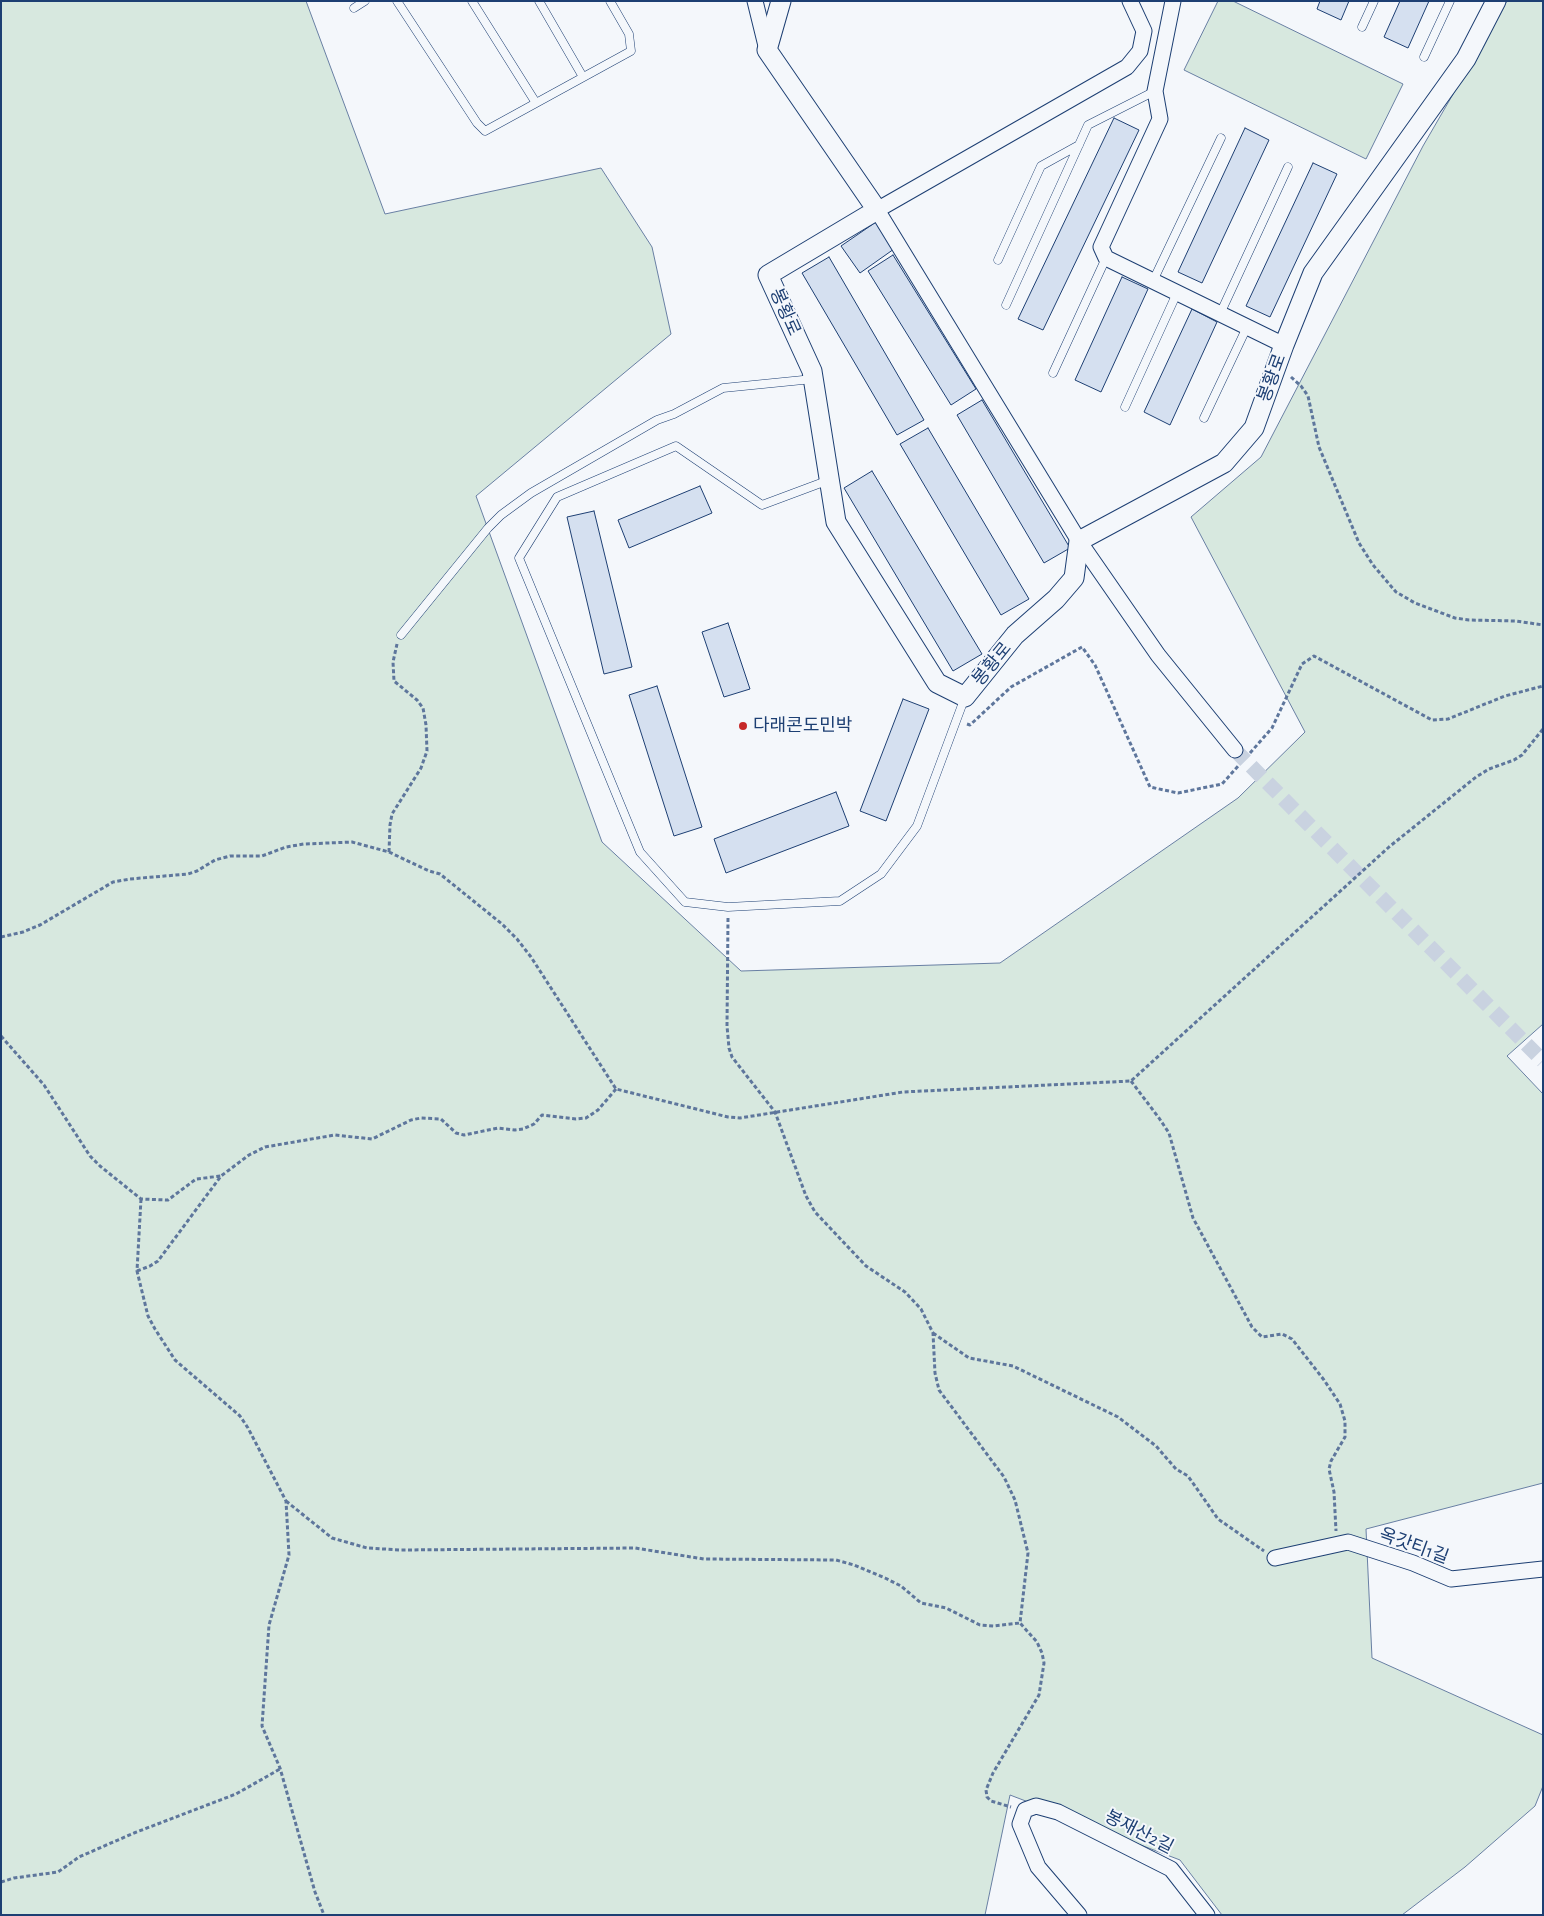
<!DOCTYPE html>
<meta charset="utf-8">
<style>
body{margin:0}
#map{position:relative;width:1544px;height:1916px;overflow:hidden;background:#f4f7fb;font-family:"Alegreya Sans",sans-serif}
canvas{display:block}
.frame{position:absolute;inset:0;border:2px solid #1d3f73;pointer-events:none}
</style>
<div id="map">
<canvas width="1544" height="1916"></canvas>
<div class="frame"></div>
</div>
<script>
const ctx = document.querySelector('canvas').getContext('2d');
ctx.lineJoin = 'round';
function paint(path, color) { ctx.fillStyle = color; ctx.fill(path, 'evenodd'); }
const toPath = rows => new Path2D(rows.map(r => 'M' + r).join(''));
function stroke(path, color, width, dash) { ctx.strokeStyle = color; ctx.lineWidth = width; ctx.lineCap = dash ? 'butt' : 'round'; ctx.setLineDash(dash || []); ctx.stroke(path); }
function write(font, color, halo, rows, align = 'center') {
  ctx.font = font + ' "Alegreya Sans","Noto Sans KR",sans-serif'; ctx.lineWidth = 4; ctx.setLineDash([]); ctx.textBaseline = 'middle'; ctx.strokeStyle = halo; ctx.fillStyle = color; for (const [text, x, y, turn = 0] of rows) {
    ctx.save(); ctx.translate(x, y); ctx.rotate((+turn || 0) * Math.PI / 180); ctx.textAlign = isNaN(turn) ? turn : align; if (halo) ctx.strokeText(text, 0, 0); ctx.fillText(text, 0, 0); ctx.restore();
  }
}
const green = toPath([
 [1,1,306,1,385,214,601,168,652,247,671,334,476,496,602,842,741,971,1000,963,1238,798,1305,732,1191,517,1261,457,1423,146,1507,1,1543,1,1543,1024,1507,1056,1543,1094,1543,1483,1366,1529,1372,1658,1543,1735,1543,1786,1535,1806,1465,1867,1402,1915,1222,1915,1180,1860,1010,1795,985,1915,1,1915,1,1],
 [1218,1,1233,1,1403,84,1366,159,1184,70,1218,1]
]);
paint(green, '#d7e8df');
stroke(green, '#687fa3', 1);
const building = toPath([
 [1320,1,1349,1,1341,20,1317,9,1320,1],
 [1400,1,1429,1,1408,48,1384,37,1400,1],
 [1114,118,1139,130,1043,330,1018,319,1114,118],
 [1245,128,1269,140,1202,283,1178,272,1245,128],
 [1313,163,1337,174,1270,317,1246,306,1313,163],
 [876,222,894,249,860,273,841,246,876,222],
 [893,255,976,389,951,405,868,271,893,255],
 [829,257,924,420,897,435,802,273,829,257],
 [1122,277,1148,289,1101,392,1075,380,1122,277],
 [1192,309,1217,322,1170,425,1144,412,1192,309],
 [982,400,1070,548,1044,563,957,415,982,400],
 [928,428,1029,599,1001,615,900,444,928,428],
 [872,471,982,654,953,671,844,488,872,471],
 [700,486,712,513,629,548,618,520,700,486],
 [594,511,632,667,604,674,567,517,594,511],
 [728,623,750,689,724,697,702,632,728,623],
 [657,686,702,827,674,836,629,695,657,686],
 [903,699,929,709,886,821,860,811,903,699],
 [836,792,849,826,726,873,714,839,836,792]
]);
paint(building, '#d5e0f0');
stroke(building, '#1d3f73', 1);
stroke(toPath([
 [1235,750,1543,1061]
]), '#c9d2e0', 15, [15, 8]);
const service = toPath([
 [397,1,477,123,485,131,631,51,629,34,610,1],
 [472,1,536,103],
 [539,1,583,77],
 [354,8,365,1],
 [1362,27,1374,1],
 [1424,57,1450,1],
 [998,260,1041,166,1079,145],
 [1153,281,1221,138],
 [1006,305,1088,125,1155,91],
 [1220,314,1288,167],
 [1053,373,1106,258],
 [1125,407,1177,293],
 [1204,418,1247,327],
 [829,480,762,505,676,446,557,497,519,558,640,852,685,902,728,907,840,901,881,874,917,826,965,697],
 [401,635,488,528,501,515,531,493,657,420,674,414,723,388,813,379]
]);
const minor = toPath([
 [755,1,767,50],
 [1130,1,1144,31,1140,51,1127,67,877,210,1079,541,1158,655,1235,750],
 [1173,1,1155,91,1160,119,1101,247,1106,258,1284,345],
 [1275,1558,1348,1542,1413,1563,1451,1579,1543,1569],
 [1079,1915,1038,1867,1020,1824,1025,1810,1036,1806,1058,1812,1171,1869,1207,1915]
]);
const tertiary = toPath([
 [781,1,767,50,877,210,768,275,812,371,836,522,937,683,965,697,1015,635,1056,599,1074,578,1079,541,1224,463,1254,428,1284,345,1313,273,1466,59,1496,1]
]);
stroke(service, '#1d3f73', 9);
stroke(minor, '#1d3f73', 17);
stroke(tertiary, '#1d3f73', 21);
stroke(toPath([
 [1291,377,1301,386,1308,396,1319,447,1359,543,1373,565,1396,592,1415,603,1455,618,1469,620,1516,621,1543,625],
 [967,724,970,725,1011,687,1082,647,1095,665,1150,787,1178,793,1222,784,1239,765],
 [1250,753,1272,728,1302,664,1314,656,1432,720,1448,719,1505,696,1543,686],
 [389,852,390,825,392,814,421,768,427,751,426,725,423,708,417,700,394,681,393,662,397,644],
 [728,918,727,1026,729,1048,732,1057,775,1112,806,1196,815,1212,866,1266,905,1292,921,1309,933,1333,935,1373,939,1390,1004,1477,1015,1500,1028,1553,1020,1623,1037,1642,1042,1653,1044,1663,1039,1695,993,1773,986,1790,987,1797,991,1801,1011,1807],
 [1,937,23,932,40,925,113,882,130,879,188,874,197,871,215,860,230,856,262,856,286,847,304,844,352,842,389,852,429,871,440,874,502,924,517,939,531,957,616,1089,728,1117,740,1118,903,1092,1131,1081,1389,847,1476,777,1489,769,1514,760,1522,755,1543,729],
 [1,1036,44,1085,90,1156,100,1166,141,1199,168,1200,196,1179,221,1176],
 [1131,1081,1159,1118,1169,1133,1193,1218,1252,1327,1262,1337,1282,1334,1292,1339,1324,1380,1340,1404,1345,1421,1345,1437,1331,1461,1329,1469,1334,1492,1336,1531],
 [141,1199,137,1271,148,1316,155,1329,175,1360,240,1416,248,1428,286,1501,289,1555,269,1625,262,1726,280,1768,315,1892,324,1915],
 [137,1271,150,1266,158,1261,221,1176,249,1155,265,1147,335,1135,372,1139,411,1120,421,1118,441,1119,456,1133,464,1135,498,1128,515,1130,523,1129,534,1124,542,1115,576,1119,586,1118,598,1110,616,1089],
 [933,1333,969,1358,1013,1366,1118,1417,1156,1446,1176,1469,1188,1476,1218,1519,1264,1551],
 [286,1501,332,1538,367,1548,401,1550,635,1548,704,1559,836,1560,854,1565,885,1578,901,1586,921,1603,946,1608,980,1625,994,1626,1020,1623],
 [1,1882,14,1878,58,1872,79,1857,134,1833,236,1794,280,1769]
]), '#5e769c', 3, [4, 2.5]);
stroke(service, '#f4f7fb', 8);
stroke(minor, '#f4f7fb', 15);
stroke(tertiary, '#f4f7fb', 19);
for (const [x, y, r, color] of [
 [743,726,5,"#c62828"]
]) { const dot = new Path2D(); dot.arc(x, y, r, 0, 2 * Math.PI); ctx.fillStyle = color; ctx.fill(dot); stroke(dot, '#f4f7fb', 2); }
write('18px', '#1d3f73', '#f4f7fb', [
 ["봉황로",785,312,66],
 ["봉황로",1272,378,-70],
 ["봉황로",992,664,-51],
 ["옥갓티1길",1414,1546,20],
 ["봉재산2길",1139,1832,27]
]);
write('18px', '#1d3f73', '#f4f7fb', [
 ["다래콘도민박",753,726]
], 'left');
</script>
